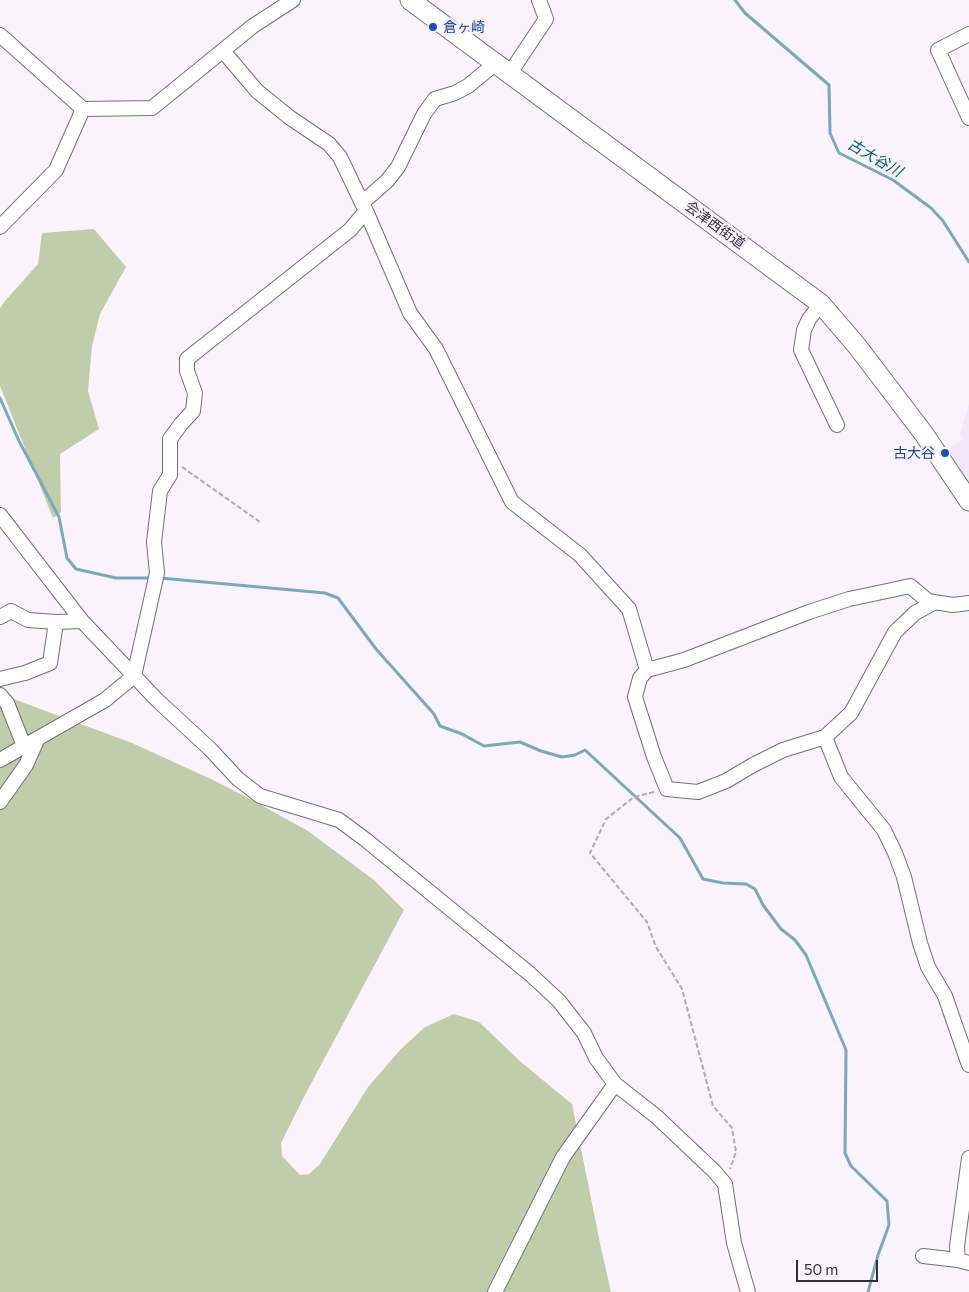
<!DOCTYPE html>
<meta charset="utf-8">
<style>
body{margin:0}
#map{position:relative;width:969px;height:1292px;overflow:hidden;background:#faf3fd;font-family:Commissioner,sans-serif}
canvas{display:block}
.scale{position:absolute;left:796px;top:1260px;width:82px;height:22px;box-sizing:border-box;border:2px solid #333034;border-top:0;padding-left:6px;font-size:15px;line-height:18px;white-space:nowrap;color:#333034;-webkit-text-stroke:4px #faf3fd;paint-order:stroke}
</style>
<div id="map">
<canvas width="969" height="1292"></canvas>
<div class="scale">50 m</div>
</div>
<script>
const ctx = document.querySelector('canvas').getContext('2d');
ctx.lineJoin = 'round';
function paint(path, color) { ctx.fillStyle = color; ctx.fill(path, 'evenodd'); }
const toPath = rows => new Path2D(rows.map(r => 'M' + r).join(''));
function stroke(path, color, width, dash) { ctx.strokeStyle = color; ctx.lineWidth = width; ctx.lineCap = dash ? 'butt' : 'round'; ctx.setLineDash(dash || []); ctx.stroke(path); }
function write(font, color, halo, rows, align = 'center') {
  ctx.font = font + ' Commissioner,"Noto Sans JP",sans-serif'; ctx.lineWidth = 5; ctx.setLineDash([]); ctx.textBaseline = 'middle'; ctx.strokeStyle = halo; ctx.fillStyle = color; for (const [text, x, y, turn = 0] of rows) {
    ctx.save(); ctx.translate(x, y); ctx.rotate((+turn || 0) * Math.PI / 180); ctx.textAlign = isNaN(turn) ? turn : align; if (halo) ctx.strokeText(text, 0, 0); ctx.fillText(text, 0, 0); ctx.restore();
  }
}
paint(toPath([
 [969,403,969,486,950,460,954,457,948,449,962,440,963,437,960,435]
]), '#f2e6f7');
paint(toPath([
 [94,229,126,267,100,314,92,346,88,391,99,429,60,454,61,512,53,518,0,386,0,308,5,301,38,264,42,233],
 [0,694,132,743,211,779,252,800,308,831,374,880,404,910,306,1093,281,1143,282,1156,300,1175,309,1174,320,1164,368,1087,400,1050,425,1027,454,1014,479,1022,521,1062,572,1104,601,1248,611,1292,0,1292]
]), '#c0ccaa');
stroke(toPath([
 [735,0,745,13,829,85,830,133,839,153,893,180,931,208,943,221,969,262],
 [0,398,19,441,59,517,67,558,76,569,116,578,151,578],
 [160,578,325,593,338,598,376,649,434,714,440,726,462,734,484,746,520,742,541,751,562,757,575,755,585,750,680,838,703,879,723,883,746,884,755,889,763,905,781,929,795,940,806,955,846,1050,845,1153,851,1166,887,1201,889,1225,878,1255,868,1292]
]), '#7ca8bc', 3);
const minor = toPath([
 [969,34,938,50,969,118],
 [0,35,83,109],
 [223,51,257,91,289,117,329,144,340,157,362,203],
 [510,73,546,19,539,0],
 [366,211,410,313,436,349,512,502,580,555,629,609,647,670],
 [0,227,56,170,83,109,152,108,253,26,293,0],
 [821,304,809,319,804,330,801,350,837,425],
 [0,515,82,621,157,700,210,749,238,779,260,796,339,820,366,840,530,974,559,1001,584,1033,596,1058,615,1084,657,1117,715,1172,725,1184,734,1243,748,1292],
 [935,602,915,613,895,632,851,713,825,737,783,750,753,765,726,781,698,792,667,789,654,757,635,697,640,678,647,670,684,660,809,612,849,599,887,591,910,586,928,601,953,605,969,603],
 [0,617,11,611,28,620,56,622,82,621],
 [0,679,25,673,50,663,56,622],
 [0,695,7,703,24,746],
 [825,737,841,777,884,830,895,853,904,877,920,943,928,967,945,996,969,1065],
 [0,760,105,700,134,676,157,573,154,542,160,491,170,475,170,439,181,424,193,411,195,393,187,371,187,359,350,230,366,211,362,203,387,181,398,167,424,114,435,99,455,93,468,86,496,63],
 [0,802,26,765,38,738],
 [923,1256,958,1260,969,1263],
 [958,1260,957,1246,969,1158],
 [495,1292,563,1157,615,1084]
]);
const highway = toPath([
 [410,0,821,304,857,346,924,434,969,501]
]);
stroke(minor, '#756f77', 16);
stroke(highway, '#756f77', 21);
stroke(toPath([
 [182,467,260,522],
 [654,792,634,797,606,819,590,853,647,922,656,947,682,989,713,1106,732,1128,736,1152,730,1169]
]), '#b0aab2', 2, [5, 2.5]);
stroke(minor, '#fff', 14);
stroke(highway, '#fff', 19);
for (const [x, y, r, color] of [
 [433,27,5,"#1a4fb4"],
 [945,453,5,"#1a4fb4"]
]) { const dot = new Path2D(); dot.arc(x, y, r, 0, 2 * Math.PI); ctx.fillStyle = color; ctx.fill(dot); stroke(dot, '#faf3fd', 2); }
write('14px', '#164399', '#faf3fd', [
 ["倉ヶ崎",443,27],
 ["古大谷",935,453,"right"]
], 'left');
write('14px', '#333034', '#faf3fd', [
 ["会津西街道",715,225,36]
]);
write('italic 15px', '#065e79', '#faf3fd', [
 ["古大谷川",875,158,30]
]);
</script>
